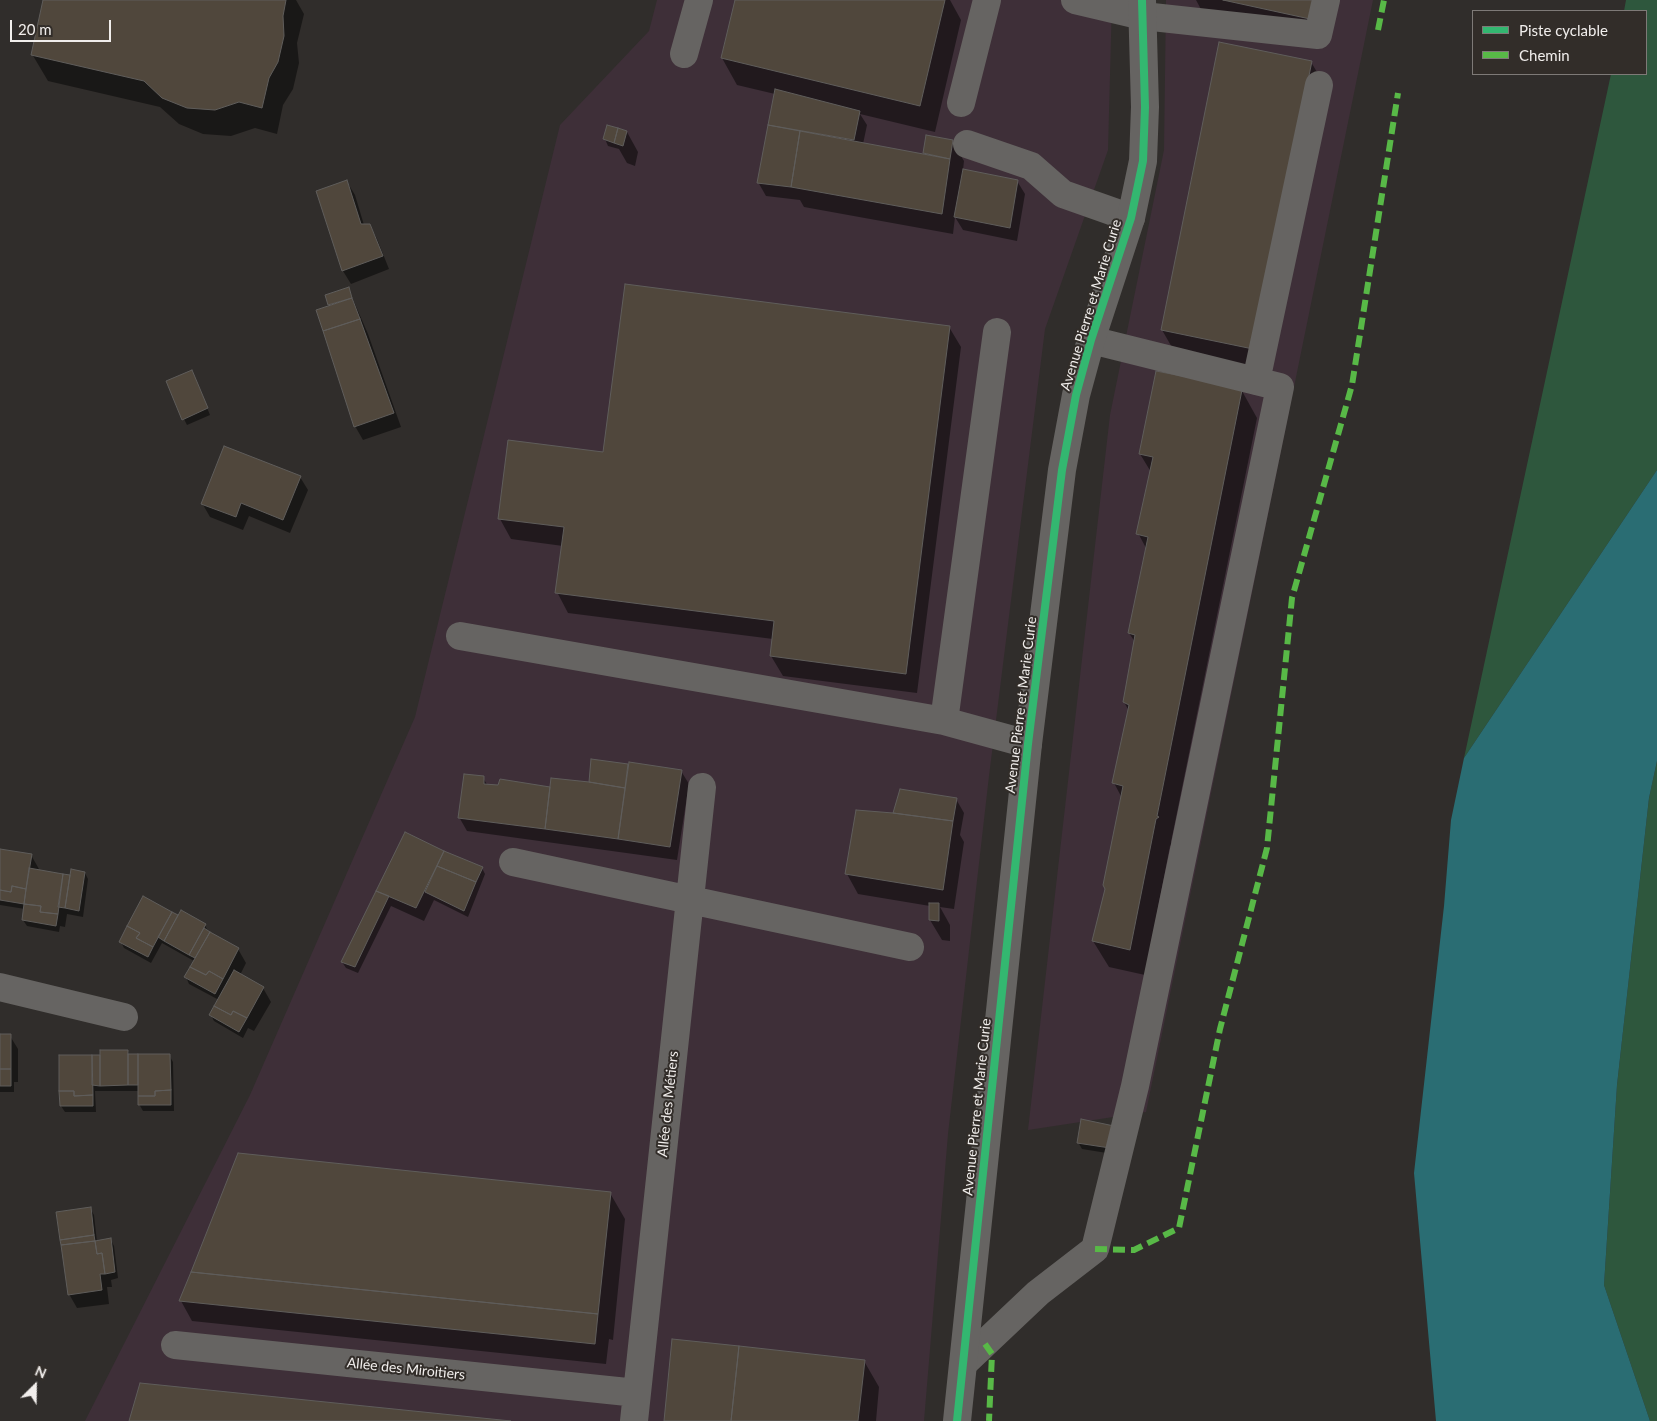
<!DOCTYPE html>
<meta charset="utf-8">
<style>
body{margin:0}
#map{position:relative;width:1657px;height:1421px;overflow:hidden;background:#302d2b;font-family:Lato,sans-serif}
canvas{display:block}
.legend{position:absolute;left:1472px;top:10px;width:175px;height:65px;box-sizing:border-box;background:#322d29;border:1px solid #7e7a77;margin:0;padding:6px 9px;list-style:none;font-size:15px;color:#f1eeec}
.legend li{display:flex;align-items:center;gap:10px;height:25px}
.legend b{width:25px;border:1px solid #7e7a77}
.north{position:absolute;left:10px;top:1361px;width:50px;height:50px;-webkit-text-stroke:4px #322d29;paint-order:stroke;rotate:23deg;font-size:14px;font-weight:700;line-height:20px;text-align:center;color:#f1eeec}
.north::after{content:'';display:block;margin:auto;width:18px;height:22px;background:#f1eeec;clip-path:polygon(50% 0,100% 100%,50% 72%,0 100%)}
.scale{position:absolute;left:10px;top:20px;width:101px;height:22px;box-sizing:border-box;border:2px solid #f1eeec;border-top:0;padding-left:6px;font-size:15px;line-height:18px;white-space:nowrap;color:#f1eeec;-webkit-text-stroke:4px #322d29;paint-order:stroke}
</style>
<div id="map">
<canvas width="1657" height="1421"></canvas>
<ul class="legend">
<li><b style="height:6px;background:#33b770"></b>Piste cyclable</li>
<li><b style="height:6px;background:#58b947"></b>Chemin</li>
</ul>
<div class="north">N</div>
<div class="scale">20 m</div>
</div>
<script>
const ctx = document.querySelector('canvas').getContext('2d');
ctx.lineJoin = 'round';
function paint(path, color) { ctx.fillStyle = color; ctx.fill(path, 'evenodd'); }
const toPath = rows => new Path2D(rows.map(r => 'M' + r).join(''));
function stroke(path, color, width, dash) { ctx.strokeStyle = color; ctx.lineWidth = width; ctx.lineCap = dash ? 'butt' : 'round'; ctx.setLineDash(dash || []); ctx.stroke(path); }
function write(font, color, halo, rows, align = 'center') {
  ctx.font = font + ' Lato,sans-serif'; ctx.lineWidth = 4; ctx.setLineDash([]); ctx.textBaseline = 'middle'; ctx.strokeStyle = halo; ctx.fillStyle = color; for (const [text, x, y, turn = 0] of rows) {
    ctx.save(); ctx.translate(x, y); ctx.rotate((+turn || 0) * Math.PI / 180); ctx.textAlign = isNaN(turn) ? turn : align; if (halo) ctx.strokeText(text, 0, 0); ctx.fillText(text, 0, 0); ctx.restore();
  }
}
paint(toPath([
 [657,0,1112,0,1108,150,1045,329,989,776,948,1134,924,1421,85,1421,250,1095,415,717,560,125,649,31],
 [1166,0,1373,0,1146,1112,1028,1130,1110,415,1164,150]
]), '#3e2f38');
paint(toPath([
 [1626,0,1657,0,1657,470,1464,758,1611,74,1646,74,1646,11,1624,11],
 [1657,761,1657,1421,1650,1421,1604,1285,1617,1085,1649,798]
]), '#2e573d');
paint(toPath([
 [1657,470,1657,761,1649,798,1617,1085,1604,1285,1650,1421,1436,1421,1414,1173,1444,906,1451,820,1464,758]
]), '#2a6d73');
paint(toPath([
 [44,0,296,0,304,14,297,43,299,63,293,89,283,105,277,134,255,128,231,136,203,134,179,124,160,107,48,81,32,54],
 [736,0,950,0,961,20,935,132,860,114,867,125,863,144,924,155,927,136,952,141,964,161,963,170,1017,181,1025,194,1017,241,963,230,955,217,953,234,804,207,800,200,766,196,758,182,775,94,737,85,722,58],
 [1196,0,1330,0,1321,38,1203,13],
 [1311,62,1327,89,1268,375,1177,356,1162,330],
 [627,132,638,152,635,166,627,163,619,149,608,146,605,139],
 [347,182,355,195,364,225,370,225,377,239,389,269,351,284,343,271],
 [348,288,368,334,401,427,363,440,355,426,327,295],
 [949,327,961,347,917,693,783,676,771,656,773,639,568,613,557,592,563,546,511,539,500,519,604,454],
 [195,378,210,415,187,425,184,419],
 [1242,391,1257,418,1171,842,1173,844,1170,846,1145,975,1109,967,1093,941,1107,889,1122,798,1114,783,1129,711,1124,702,1135,642,1129,633,1146,548,1138,533,1151,472,1140,454],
 [300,477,308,490,290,533,249,516,243,530,210,517,202,503],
 [627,766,629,769,681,771,689,784,677,860,467,831,459,817,483,778,488,786,551,788,590,783],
 [956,799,964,813,960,835,964,842,954,909,940,907,950,925,950,941,942,940,930,920,930,906,858,894,847,874,894,814],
 [0,850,31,855,39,869,38,871,71,877,85,873,88,879,83,917,67,914,65,927,60,926,59,932,27,926,23,920,25,909,0,905],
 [444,852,482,868,485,874,468,917,434,900,424,921,391,906,358,973,346,968,342,962,374,898],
 [143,897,178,917,205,925,208,932,238,949,246,963,240,975,263,988,271,1002,254,1031,248,1028,243,1038,214,1021,211,1015,219,1000,189,984,186,977,194,961,162,943,151,963,124,948,121,942],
 [0,1036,10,1036,18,1049,18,1082,14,1082,14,1092,0,1092],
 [128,1051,130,1056,169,1055,173,1062,174,1111,143,1111,139,1104,139,1091,95,1091,96,1112,65,1112,61,1106,102,1057],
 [1082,1120,1113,1154,1082,1149,1078,1142],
 [610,1193,625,1219,613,1340,609,1339,606,1364,192,1321,181,1301],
 [90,1208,94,1215,97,1242,111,1240,114,1246,118,1278,111,1280,112,1287,107,1287,109,1304,77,1308,69,1294],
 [864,1361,879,1387,876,1421,665,1421]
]), '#0007');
const building = toPath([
 [43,0,286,0,283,16,284,36,278,62,269,78,262,108,239,102,215,110,187,108,162,98,144,81,31,55,43,0],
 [735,0,945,0,920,106,721,58,735,0],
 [1223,0,1314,0,1310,19,1223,0],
 [1219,42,1312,61,1253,349,1161,330,1219,42],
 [775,89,860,111,854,140,768,125,775,89],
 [607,125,618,128,614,143,603,139,607,125],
 [768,125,800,131,791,187,757,183,768,125],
 [618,128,627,131,623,146,614,143,618,128],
 [800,131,950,159,942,214,791,187,800,131],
 [926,135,953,140,950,159,923,153,926,135],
 [963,169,1018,180,1010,228,954,217,963,169],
 [347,180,361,224,370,224,383,256,342,271,316,191,347,180],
 [625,284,950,326,906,674,770,656,774,621,555,593,564,527,498,519,508,440,603,452,625,284],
 [349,287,352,298,328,305,325,295,349,287],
 [352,298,360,319,323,331,316,310,352,298],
 [360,319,394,413,354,427,323,331,360,319],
 [192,370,208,408,182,420,166,381,192,370],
 [1156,371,1228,385,1242,390,1157,816,1159,817,1156,819,1130,950,1092,941,1105,889,1103,885,1123,786,1112,783,1129,705,1123,702,1135,635,1128,633,1148,537,1136,534,1153,457,1139,454,1156,371],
 [224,446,301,476,283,520,241,503,236,517,201,504,224,446],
 [591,759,628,764,625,788,589,782,591,759],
 [629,762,682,770,670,847,618,839,629,762],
 [464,774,484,776,484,784,498,785,500,779,550,787,545,829,458,818,464,774],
 [551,778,589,782,625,788,618,839,545,829,551,778],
 [900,789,957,798,953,821,893,813,900,789],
 [856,810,893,813,953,821,943,890,845,874,856,810],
 [405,832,444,851,416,908,376,891,405,832],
 [0,849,32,854,26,889,12,886,11,892,0,890,0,849],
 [444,851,483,867,476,882,437,866,444,851],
 [437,866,476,882,464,911,425,892,437,866],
 [29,868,63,874,58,914,40,912,41,906,24,904,29,868],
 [71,869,85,872,79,911,65,908,71,869],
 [63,874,70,875,65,908,58,907,63,874],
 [12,886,26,889,24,904,0,900,0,890,11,892,12,886],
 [376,891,389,896,355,967,341,962,376,891],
 [143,896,172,912,153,947,136,938,140,933,127,926,143,896],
 [929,903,939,903,939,921,929,920,929,903],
 [24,904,41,906,40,912,58,914,56,926,22,920,24,904],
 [181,910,206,924,189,955,164,941,181,910],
 [172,912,178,915,164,941,158,937,172,912],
 [127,926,140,933,136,938,153,947,148,957,119,942,127,926],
 [204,928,210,932,195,958,189,955,204,928],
 [210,932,239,948,223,979,209,971,206,975,190,967,210,932],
 [190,967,206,975,209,971,223,979,215,994,184,977,190,967],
 [234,970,264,987,247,1018,233,1011,231,1015,214,1006,234,970],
 [214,1006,231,1015,233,1011,247,1018,239,1032,209,1015,214,1006],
 [0,1034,11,1034,11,1069,0,1069,0,1034],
 [100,1050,128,1050,128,1085,100,1086,100,1050],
 [128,1054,138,1054,138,1085,128,1085,128,1054],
 [138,1054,170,1054,171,1090,155,1091,155,1096,138,1096,138,1054],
 [59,1055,92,1055,93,1095,74,1096,74,1091,59,1091,59,1055],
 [92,1055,100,1055,100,1086,92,1085,92,1055],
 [0,1069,11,1069,11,1086,0,1086,0,1069],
 [171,1090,171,1105,138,1105,138,1096,155,1096,155,1091,171,1090],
 [59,1091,74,1091,74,1096,93,1095,93,1106,60,1106,59,1091],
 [1081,1119,1114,1126,1110,1148,1077,1143,1081,1119],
 [238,1153,611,1192,598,1314,191,1272,238,1153],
 [91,1207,94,1235,60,1240,56,1212,91,1207],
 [94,1235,95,1241,61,1245,60,1240,94,1235],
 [111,1238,115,1272,105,1274,102,1253,97,1254,95,1241,111,1238],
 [95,1241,97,1254,102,1253,105,1274,100,1274,102,1290,68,1295,61,1245,95,1241],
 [191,1272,598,1314,595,1344,179,1301,191,1272],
 [672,1339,739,1346,731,1421,664,1421,672,1339],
 [739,1346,865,1360,858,1421,731,1421,739,1346],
 [140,1383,511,1421,129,1421,140,1383]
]);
paint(building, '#50473c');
stroke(building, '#5f5d5b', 1);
stroke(toPath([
 [1075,0,1143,16,1318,35,1326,0],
 [684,54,699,0],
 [961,103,987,0],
 [967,144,1031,166,1063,194,1131,218],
 [1256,381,1319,85],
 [460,636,944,721,1028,744],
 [944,721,997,332],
 [513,862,910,947],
 [0,987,124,1017],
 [175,1345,637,1393],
 [964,1363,1038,1293,1095,1249,1135,1086,1280,387,1091,340],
 [634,1421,702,787]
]), '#666462', 28);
stroke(toPath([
 [957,1421,1028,744,1062,470,1076,395,1091,340,1131,218,1143,161,1145,107,1142,0]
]), '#666462', 28);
stroke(toPath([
 [1378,30,1384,0],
 [1095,1249,1134,1250,1179,1228,1220,1029,1267,848,1292,598,1352,385,1398,93],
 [985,1344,992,1354,989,1421]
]), '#58b947', 6, [12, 6]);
stroke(toPath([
 [957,1421,1028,744,1062,470,1076,395,1091,340,1131,218,1143,161,1145,107,1142,0]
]), '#33b770', 8);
write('14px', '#f1eeec', '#322d29', [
 ["Avenue Pierre et Marie Curie",1091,305,-73],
 ["Avenue Pierre et Marie Curie",1021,705,-83],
 ["Allée des Métiers",668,1104,-84],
 ["Avenue Pierre et Marie Curie",977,1107,-84],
 ["Allée des Miroitiers",406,1369,6]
]);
</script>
